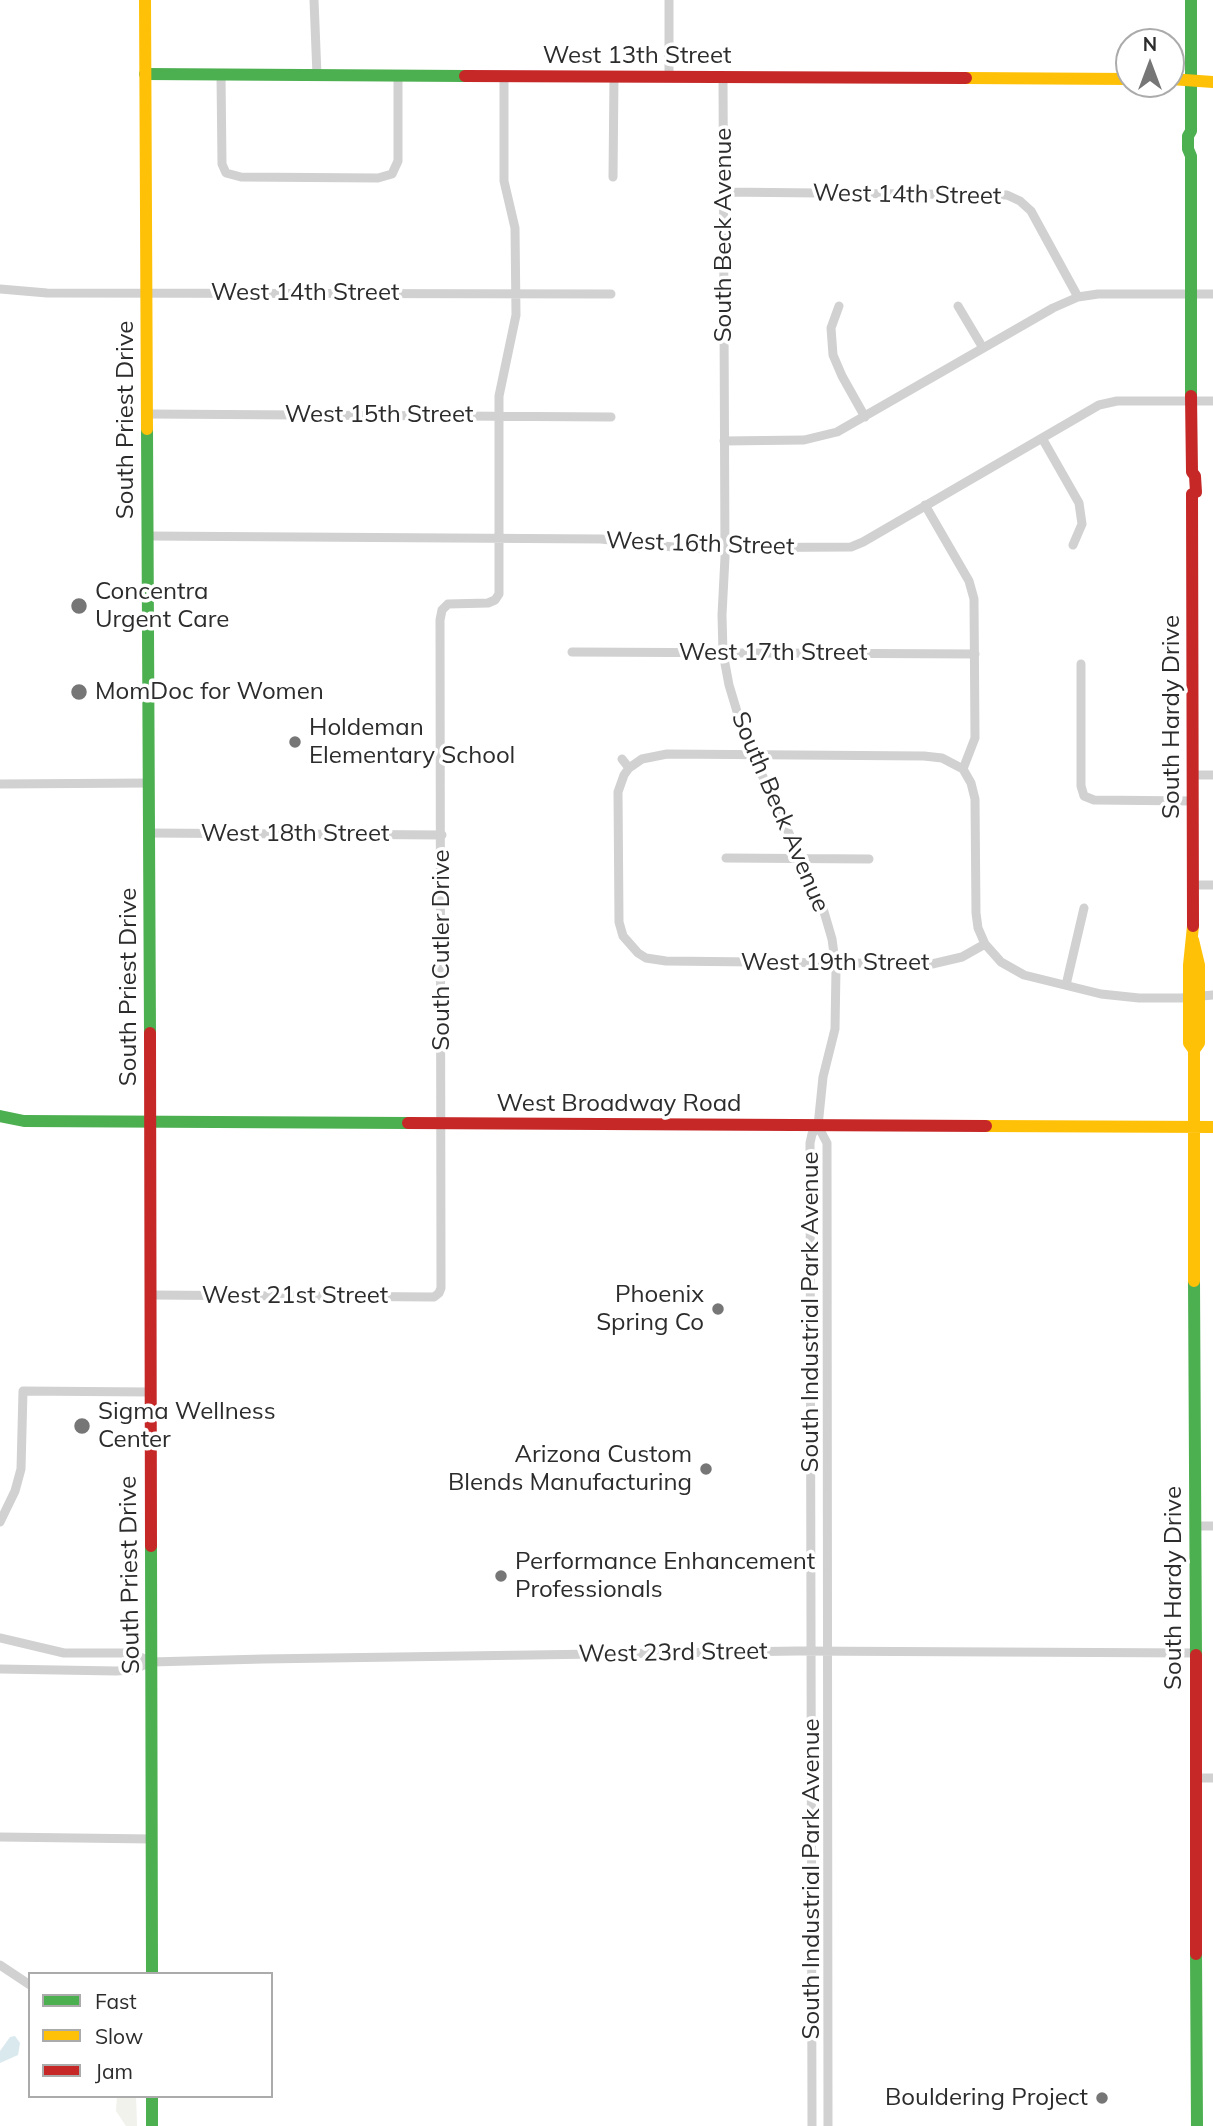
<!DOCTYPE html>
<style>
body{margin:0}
#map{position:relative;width:1213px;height:2126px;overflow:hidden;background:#fff;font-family:Mulish,sans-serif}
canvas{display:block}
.legend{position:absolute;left:28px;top:1972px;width:245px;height:126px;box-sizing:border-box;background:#fff;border:2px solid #ababab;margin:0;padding:9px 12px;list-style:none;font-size:21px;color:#2c2c2c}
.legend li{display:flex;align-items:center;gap:14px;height:35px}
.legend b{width:35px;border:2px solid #ababab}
.north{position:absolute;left:1115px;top:28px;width:70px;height:70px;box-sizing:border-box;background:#fff;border:2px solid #ababab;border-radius:50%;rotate:0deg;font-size:19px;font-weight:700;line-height:28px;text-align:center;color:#2c2c2c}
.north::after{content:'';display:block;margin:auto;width:24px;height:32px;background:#767676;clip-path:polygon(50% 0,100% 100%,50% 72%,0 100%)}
</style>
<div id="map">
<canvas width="1213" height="2126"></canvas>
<ul class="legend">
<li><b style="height:9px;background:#4caf50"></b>Fast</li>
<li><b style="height:9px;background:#ffc107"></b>Slow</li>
<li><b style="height:9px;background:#c62828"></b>Jam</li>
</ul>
<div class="north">N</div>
</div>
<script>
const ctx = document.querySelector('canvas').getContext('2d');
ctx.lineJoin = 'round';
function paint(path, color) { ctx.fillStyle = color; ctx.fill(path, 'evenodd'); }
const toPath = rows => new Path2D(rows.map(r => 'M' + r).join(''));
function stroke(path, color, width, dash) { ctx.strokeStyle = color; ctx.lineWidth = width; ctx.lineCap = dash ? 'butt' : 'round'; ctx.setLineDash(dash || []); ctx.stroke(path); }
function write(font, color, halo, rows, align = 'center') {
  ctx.font = font + ' Mulish,sans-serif'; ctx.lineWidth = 7; ctx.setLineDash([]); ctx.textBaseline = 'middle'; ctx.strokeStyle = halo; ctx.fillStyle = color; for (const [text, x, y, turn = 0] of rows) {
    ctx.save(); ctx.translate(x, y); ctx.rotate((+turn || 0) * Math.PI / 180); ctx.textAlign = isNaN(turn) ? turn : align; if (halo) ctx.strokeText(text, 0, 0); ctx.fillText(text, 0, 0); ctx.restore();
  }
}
paint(toPath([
 [117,2096,136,2096,137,2126,126,2126,116,2111]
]), '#f0f2eb');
paint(toPath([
 [15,2036,20,2043,18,2055,0,2063,0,2051,10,2037]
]), '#d9e9ee');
stroke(toPath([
 [314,0,317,75],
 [221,75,222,164,226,173,241,177,378,178,392,174,398,161,398,76],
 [669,77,669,0],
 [723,77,725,557,722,615,723,653,729,685,745,738,822,905,832,939,836,969,835,1029,823,1077,818,1126],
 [613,177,614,77],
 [723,192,1007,195,1020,201,1031,211,1078,297],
 [0,289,47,293,611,294],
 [839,306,831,328,833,355,842,376,865,417],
 [958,306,983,348],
 [147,414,611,417],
 [1042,438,1079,503,1082,524,1073,545],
 [724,441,804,440,837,432,1053,308,1078,297,1098,294,1213,294],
 [925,505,969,581,974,599,975,738,963,769,971,783,975,799,976,913,978,928,985,944,1001,962,1024,975,1101,994,1139,998,1181,998,1213,995],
 [148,536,601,539,682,548,851,547,863,542,1099,405,1117,401,1213,401],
 [572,652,975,654],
 [1081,664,1081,786,1084,796,1094,800,1193,801],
 [622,759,629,768],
 [963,769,942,758,924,756,667,754,642,759,629,768,624,775,618,792,619,922,623,936,638,953,646,958,666,961,932,964,962,957,985,944],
 [1193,775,1213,775],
 [0,784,149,783],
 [149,833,442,835],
 [726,858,869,859],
 [1193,885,1213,885],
 [1066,985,1084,908],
 [818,1126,827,1143,828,2126],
 [150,1295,434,1297,439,1293,441,1288,440,620,442,610,448,604,488,603,495,600,499,594,499,396,516,315,515,228,504,181,504,76],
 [0,1522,15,1491,21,1469,23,1391,149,1392],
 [1196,1526,1213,1526],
 [0,1638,64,1653,132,1653,151,1662],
 [0,1669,116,1671,132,1670,151,1662,263,1659,798,1651,1195,1653],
 [1196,1778,1213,1778],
 [0,1837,152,1839],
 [0,1965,30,1985],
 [812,2126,810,1143,812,1134,818,1126]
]), '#d1d1d1', 9);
stroke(toPath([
 [1191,0,1191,131,1188,136,1188,149,1191,156,1191,396],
 [145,74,465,76],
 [147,429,150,1033],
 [0,1116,24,1121,408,1123],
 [1194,1281,1196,1655],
 [151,1546,152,1974],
 [1196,1954,1197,2126],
 [152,2096,152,2126]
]), '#4caf50', 12);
stroke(toPath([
 [145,0,147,429],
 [966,78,1129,79],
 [1171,79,1213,82],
 [1193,926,1189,965,1189,1043,1194,1050],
 [1193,940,1199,965,1199,1043,1194,1050,1194,1281],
 [986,1126,1213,1127]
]), '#ffc107', 12);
stroke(toPath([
 [465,76,966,78],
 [1191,396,1192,472,1195,476,1196,492,1192,494,1193,926],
 [150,1033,151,1546],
 [408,1123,986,1126],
 [1196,1655,1196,1954]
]), '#c62828', 12);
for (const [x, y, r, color] of [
 [79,606,9,"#767676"],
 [79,692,9,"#767676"],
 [295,742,7,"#767676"],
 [718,1309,7,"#767676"],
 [82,1426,9,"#767676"],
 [706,1469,7,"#767676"],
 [501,1576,7,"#767676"],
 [1102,2098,7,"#767676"]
]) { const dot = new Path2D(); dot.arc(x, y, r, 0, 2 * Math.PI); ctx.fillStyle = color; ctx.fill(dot); stroke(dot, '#fff', 2.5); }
write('24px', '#2c2c2c', '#fff', [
 ["West 13th Street",637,56],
 ["West 14th Street",907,195,1],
 ["South Beck Avenue",724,235,-90],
 ["West 14th Street",305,293],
 ["West 15th Street",379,415],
 ["South Priest Drive",126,420,-90],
 ["West 16th Street",700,544,2],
 ["West 17th Street",773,653],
 ["South Hardy Drive",1172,717,-90],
 ["South Beck Avenue",780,812,67],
 ["West 18th Street",295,834],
 ["South Cutler Drive",442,950,-90],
 ["West 19th Street",835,963],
 ["South Priest Drive",129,987,-90],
 ["West Broadway Road",619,1104],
 ["West 21st Street",295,1296],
 ["South Industrial Park Avenue",811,1312,-90],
 ["South Priest Drive",130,1575,-91],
 ["South Hardy Drive",1174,1588,-90],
 ["West 23rd Street",673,1653,-1],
 ["South Industrial Park Avenue",812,1879,-90]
]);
write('24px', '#2c2c2c', '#fff', [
 ["Concentra",95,592],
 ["Urgent Care",95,620],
 ["MomDoc for Women",95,692],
 ["Holdeman",309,728],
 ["Elementary School",309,756],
 ["Phoenix",704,1295,"right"],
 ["Spring Co",704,1323,"right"],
 ["Sigma Wellness",98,1412],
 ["Center",98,1440],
 ["Arizona Custom",692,1455,"right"],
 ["Blends Manufacturing",692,1483,"right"],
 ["Performance Enhancement",515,1562],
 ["Professionals",515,1590],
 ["Bouldering Project",1088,2098,"right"]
], 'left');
</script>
